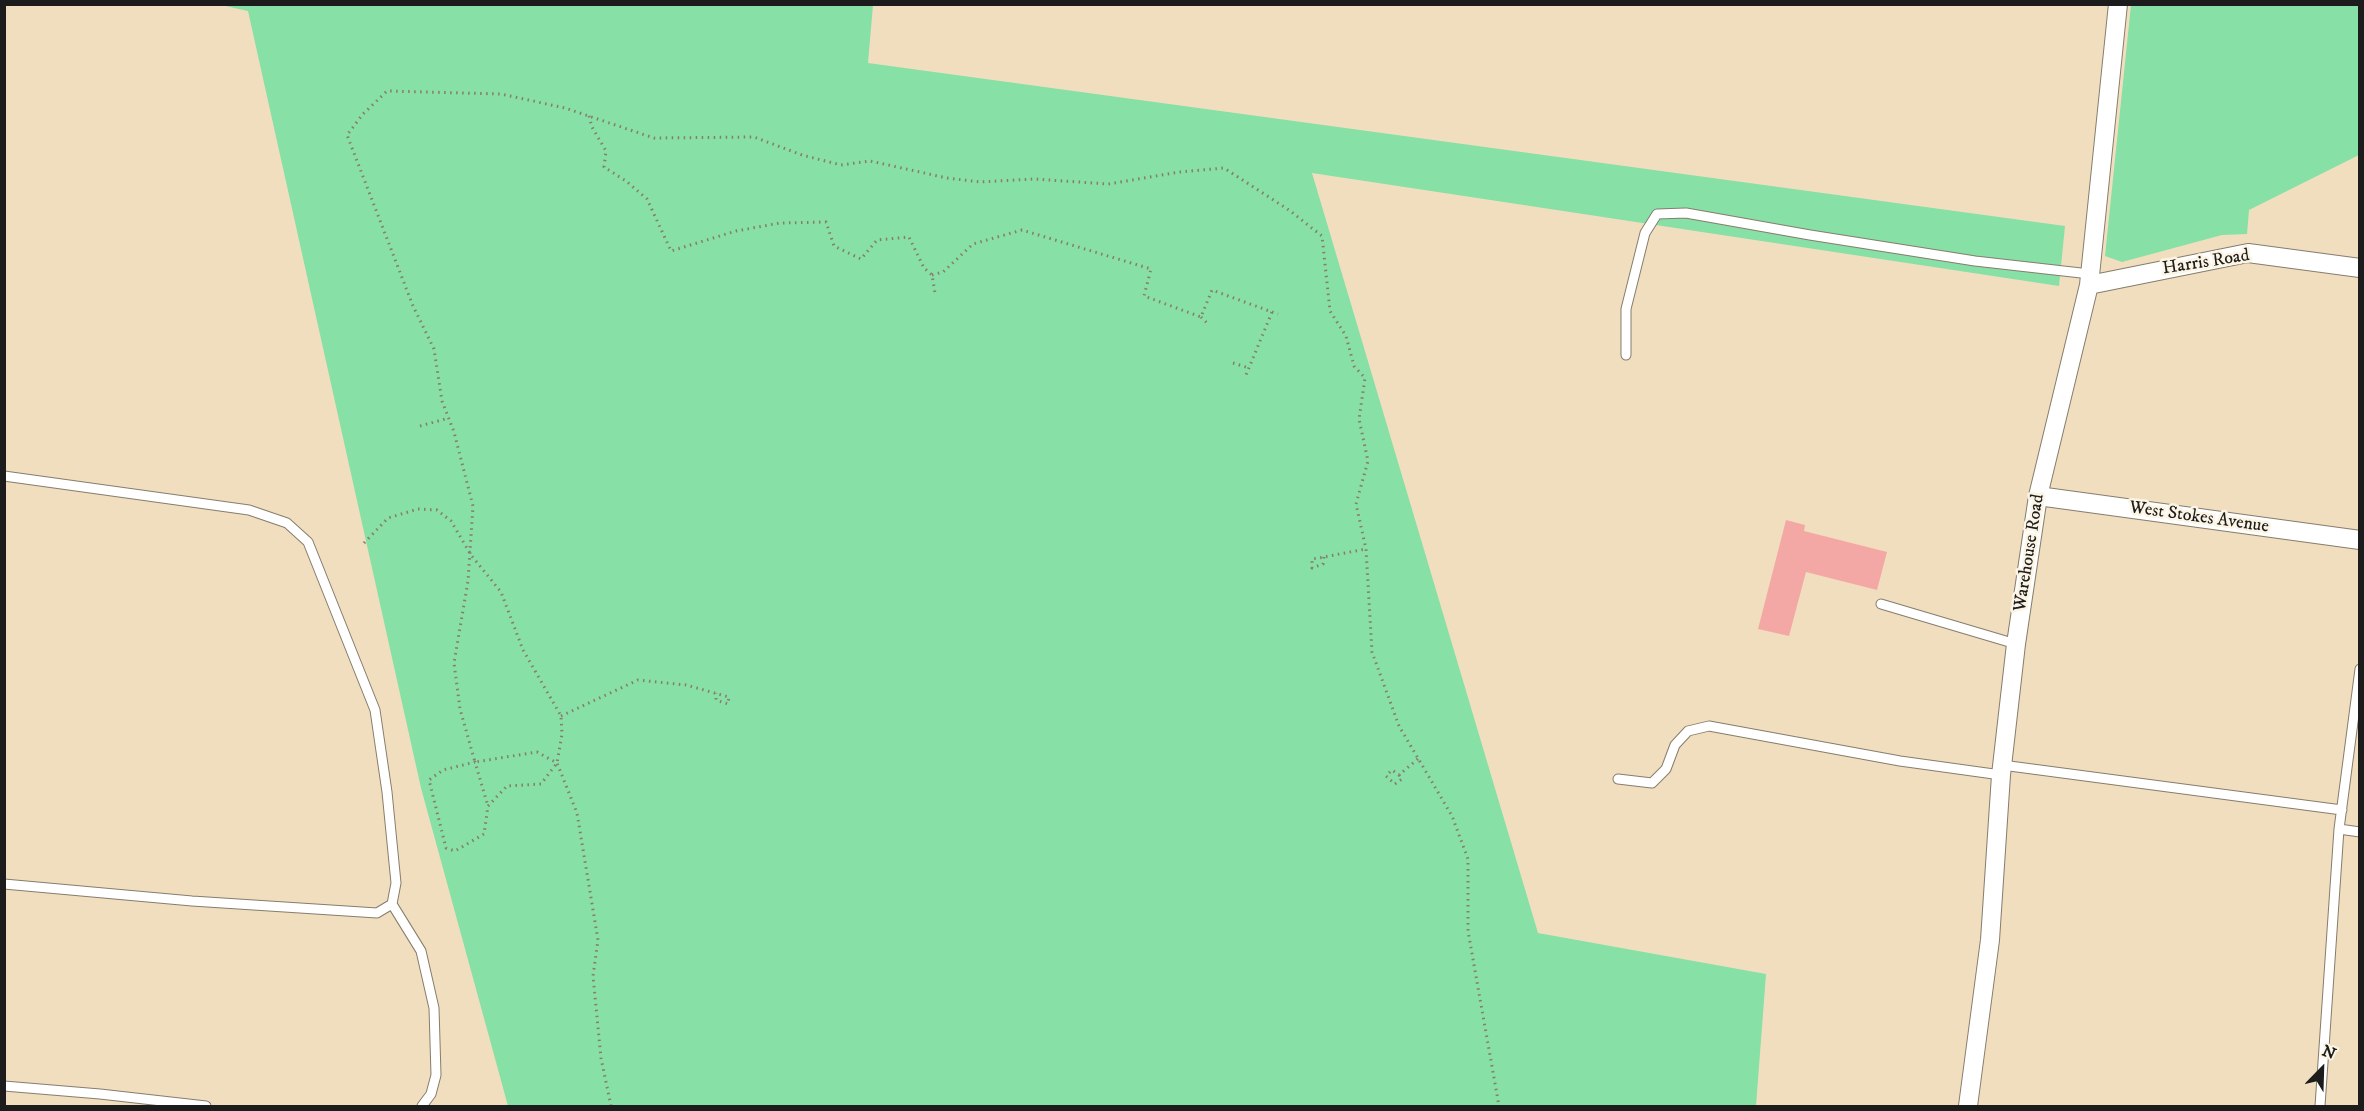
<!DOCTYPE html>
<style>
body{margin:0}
#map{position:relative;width:2364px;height:1111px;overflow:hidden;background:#f1debe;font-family:"IM FELL DW Pica",serif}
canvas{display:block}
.frame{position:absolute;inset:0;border:6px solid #1c1c1c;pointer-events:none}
.north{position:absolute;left:2292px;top:1039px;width:60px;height:60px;-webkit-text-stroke:4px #fcf5e5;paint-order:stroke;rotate:23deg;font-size:16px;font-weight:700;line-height:24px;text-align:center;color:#1c1c1c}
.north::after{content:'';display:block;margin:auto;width:21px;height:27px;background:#1c1c1c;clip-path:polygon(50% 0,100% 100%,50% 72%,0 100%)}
</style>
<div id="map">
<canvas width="2364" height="1111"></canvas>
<div class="frame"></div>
<div class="north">N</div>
</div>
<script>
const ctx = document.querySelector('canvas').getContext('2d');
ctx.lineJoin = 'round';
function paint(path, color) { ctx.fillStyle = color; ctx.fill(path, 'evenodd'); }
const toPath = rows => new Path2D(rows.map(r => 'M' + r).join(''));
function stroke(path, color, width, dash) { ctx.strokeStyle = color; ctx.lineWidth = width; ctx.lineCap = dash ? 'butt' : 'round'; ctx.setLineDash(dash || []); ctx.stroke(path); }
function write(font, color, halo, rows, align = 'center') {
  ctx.font = font + ' "IM FELL DW Pica",serif'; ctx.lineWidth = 5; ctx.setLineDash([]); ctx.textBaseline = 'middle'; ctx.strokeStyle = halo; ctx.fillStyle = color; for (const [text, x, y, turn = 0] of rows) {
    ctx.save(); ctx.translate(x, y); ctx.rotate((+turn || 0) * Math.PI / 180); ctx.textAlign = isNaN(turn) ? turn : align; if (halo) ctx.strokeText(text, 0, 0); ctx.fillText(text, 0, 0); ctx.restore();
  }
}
paint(toPath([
 [221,5,873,5,868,63,2065,226,2059,286,1312,173,1538,933,1766,974,1756,1106,508,1106,421,788,248,11],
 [2131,5,2359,5,2359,155,2249,210,2247,234,2222,235,2122,262,2105,256]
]), '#87e0a5');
paint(toPath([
 [1786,520,1805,525,1804,531,1887,552,1877,590,1806,572,1789,636,1758,629]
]), '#f4a8a5');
const lane = toPath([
 [1626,355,1626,309,1645,233,1657,214,1686,213,1810,235,1975,261,2090,274],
 [4,476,249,510,287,523,308,542,375,710,387,792,396,883,392,904,421,951,434,1008,436,1075,431,1094,422,1106],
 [1881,604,2016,644],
 [2360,669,2339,829,2360,832],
 [2002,765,2342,810],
 [1618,779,1652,783,1666,769,1675,745,1688,731,1709,726,1900,761,2001,775],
 [4,884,192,901,377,913,392,904],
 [4,1086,100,1094,206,1106],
 [2320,1106,2339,829]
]);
const street = toPath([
 [2089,285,2248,253,2360,268],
 [2038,496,2360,540],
 [1968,1106,1990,940,2001,775,2016,644,2038,496,2089,285,2118,4]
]);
stroke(lane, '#867d6d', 11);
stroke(street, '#867d6d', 20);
stroke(toPath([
 [589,116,592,127,606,151,604,167,626,181,647,199,671,251,736,231,780,223,826,222,834,246,861,259,877,240,909,237,924,268,932,275,935,293],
 [932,275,943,272,973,244,1022,230,1151,269,1144,296,1201,317,1212,290,1272,312,1246,375],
 [1272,312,1278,314],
 [1201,317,1207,323],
 [1233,363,1249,368],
 [420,426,449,418],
 [364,543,388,518,418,509,437,510,451,521,471,555,501,592,523,650,561,716,562,734,557,763,541,784,507,786,488,806,484,834,455,851,446,848,429,780,443,770,475,762,488,806],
 [1324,557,1323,564,1312,568,1312,559,1324,557,1366,549],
 [561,716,638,680,686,685,729,697,728,704,716,700,716,693],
 [1399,775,1402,779,1395,784,1386,776,1392,770,1399,775,1419,758],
 [611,1106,601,1058,593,976,598,940,577,813,557,763,537,752,475,762,460,709,454,663,468,581,473,506,454,432,442,401,434,349,413,306,347,135,363,114,387,91,501,94,565,108,654,138,754,137,802,155,841,165,870,161,947,178,980,182,1034,179,1108,184,1180,172,1224,168,1289,210,1322,236,1330,311,1346,336,1354,366,1365,378,1359,419,1368,461,1356,504,1366,549,1372,652,1399,726,1452,816,1468,859,1468,931,1499,1106]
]), '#867d6d', 3, [1.5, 4.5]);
stroke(lane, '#fff', 9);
stroke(street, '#fff', 18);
write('18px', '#1c1c1c', '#fcf5e5', [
 ["Harris Road",2206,263,-9],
 ["West Stokes Avenue",2199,518,8],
 ["Warehouse Road",2030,553,-81]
]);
</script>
